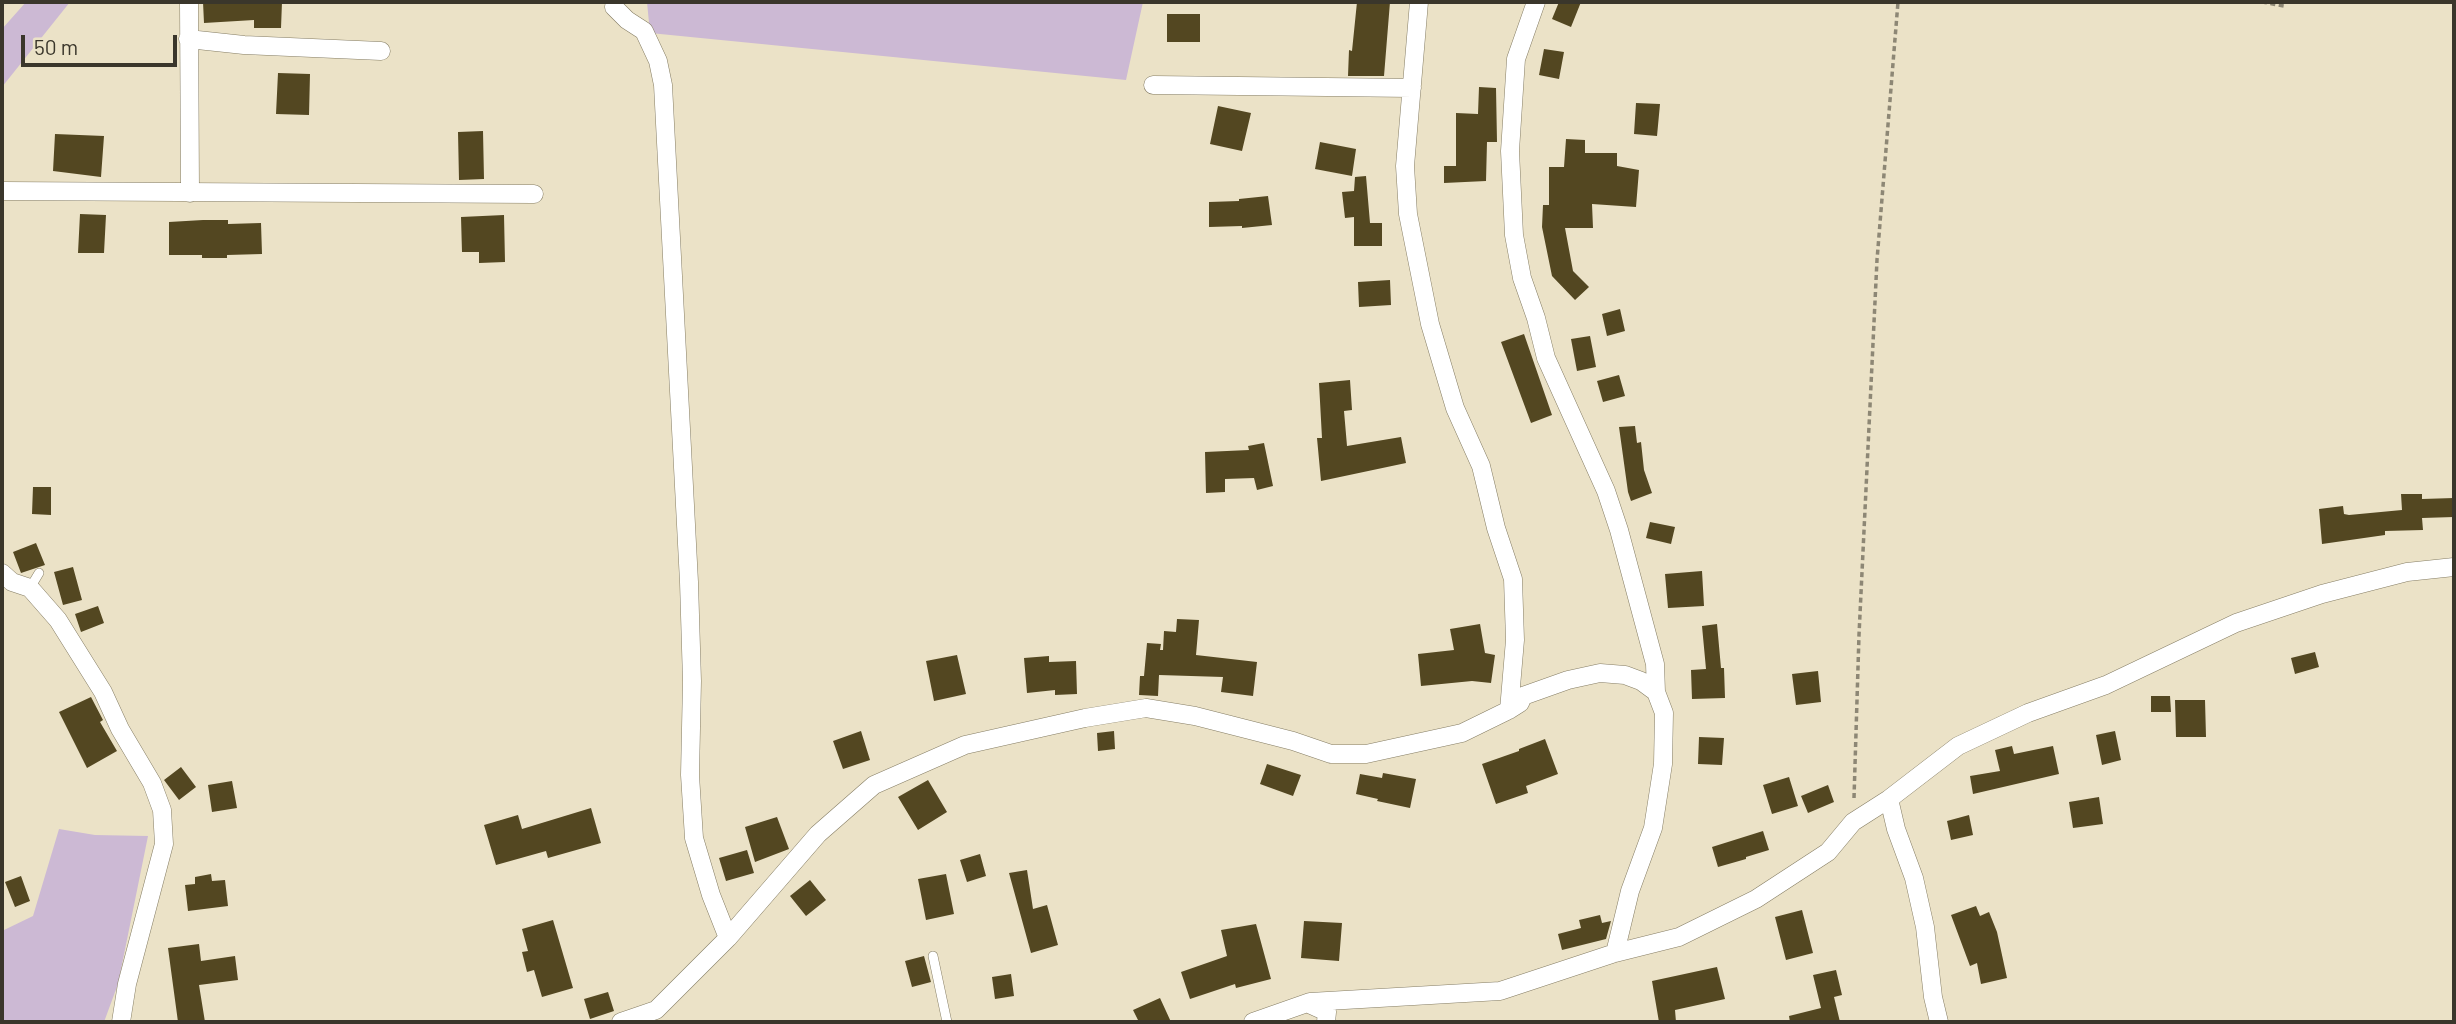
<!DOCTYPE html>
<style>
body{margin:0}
#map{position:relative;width:2456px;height:1024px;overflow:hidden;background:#ebe2c7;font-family:Barlow,sans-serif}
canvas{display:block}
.frame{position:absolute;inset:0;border:4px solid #3a362b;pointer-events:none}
.scale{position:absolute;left:21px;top:35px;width:156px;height:32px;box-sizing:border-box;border:4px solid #3a362b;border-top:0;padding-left:9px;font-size:21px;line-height:24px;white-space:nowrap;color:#3a362b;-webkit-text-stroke:5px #ebe2c7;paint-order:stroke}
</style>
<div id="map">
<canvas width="2456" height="1024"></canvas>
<div class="frame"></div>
<div class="scale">50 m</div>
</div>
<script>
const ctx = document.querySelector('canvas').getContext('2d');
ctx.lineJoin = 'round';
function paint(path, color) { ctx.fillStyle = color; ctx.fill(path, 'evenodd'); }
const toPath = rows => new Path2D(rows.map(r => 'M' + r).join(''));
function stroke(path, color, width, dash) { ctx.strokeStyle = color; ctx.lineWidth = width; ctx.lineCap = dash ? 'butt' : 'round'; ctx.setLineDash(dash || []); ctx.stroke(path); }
paint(toPath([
 [26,2,70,2,2,87,2,29],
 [647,2,1143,2,1126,80,650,33],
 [59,829,95,835,148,836,118,984,104,1022,2,1022,2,931,33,916]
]), '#ccb9d4');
paint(toPath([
 [203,2,282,2,281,28,254,28,254,20,204,23],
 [1357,2,1390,2,1384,76,1348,76,1349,50,1352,51],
 [1559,2,1581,2,1571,27,1552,19],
 [1167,14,1200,14,1200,42,1167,42],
 [1544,49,1564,52,1559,79,1539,75],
 [278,73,310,74,309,115,276,114],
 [1479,87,1496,88,1497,142,1487,142,1486,181,1444,183,1444,166,1456,166,1456,113,1478,114],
 [1636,103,1660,104,1657,136,1634,134],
 [1218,106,1251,113,1242,151,1210,144],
 [483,131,484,179,459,180,458,132],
 [55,134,104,136,101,177,53,171],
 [1566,139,1585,140,1585,153,1617,153,1617,166,1639,170,1636,207,1592,204,1593,228,1565,228,1573,271,1589,287,1575,300,1552,276,1542,227,1543,205,1549,205,1549,167,1564,167],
 [1320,142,1356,149,1352,176,1315,169],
 [1366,176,1370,223,1382,223,1382,246,1354,246,1354,217,1345,218,1342,192,1354,191,1355,177],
 [1268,196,1272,225,1242,228,1242,226,1209,227,1209,202,1239,201,1239,199],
 [80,214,106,215,104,253,78,253],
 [504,215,505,262,479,263,479,252,462,252,461,217],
 [203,220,228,220,228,224,261,223,262,254,227,255,227,258,202,258,202,255,169,255,169,222],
 [1390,280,1391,305,1359,307,1358,282],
 [1620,309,1625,331,1607,336,1602,314],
 [1524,334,1552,415,1531,423,1501,342],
 [1590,336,1596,367,1577,371,1571,339],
 [1619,375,1625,396,1603,402,1597,381],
 [1350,380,1352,410,1344,411,1347,446,1401,437,1406,463,1321,481,1317,438,1322,438,1319,383],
 [1635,426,1637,443,1641,442,1644,470,1652,493,1631,501,1628,492,1619,427],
 [1264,443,1273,486,1257,490,1254,478,1225,479,1225,492,1206,493,1205,452,1249,450,1248,446],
 [33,487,51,487,51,515,32,514],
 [2401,494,2422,494,2422,499,2454,498,2454,517,2422,518,2423,530,2385,531,2385,535,2322,544,2319,509,2343,506,2344,514,2349,515,2402,510],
 [1650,522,1675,527,1671,544,1646,538],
 [36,543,45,565,21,573,13,552],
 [73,567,82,600,63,605,54,572],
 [1702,571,1704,606,1668,608,1665,574],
 [98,606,104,623,81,632,75,614],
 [1177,619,1199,620,1196,655,1257,662,1253,696,1221,692,1223,677,1159,675,1158,696,1139,695,1140,676,1144,676,1147,643,1161,644,1160,650,1163,650,1164,631,1176,632],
 [1480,624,1485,653,1495,655,1491,683,1472,681,1421,686,1418,654,1454,650,1450,629],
 [1717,624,1721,668,1724,668,1725,698,1692,699,1691,670,1706,669,1702,626],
 [2315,652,2319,667,2295,674,2291,658],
 [957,655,966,694,934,701,926,661],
 [1049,656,1049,662,1076,661,1077,694,1055,695,1055,690,1027,693,1024,658],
 [1818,671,1821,702,1796,705,1792,674],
 [2151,696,2170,696,2171,712,2151,712],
 [91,697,103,720,100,722,117,751,87,768,59,712],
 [2175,700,2205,700,2206,737,2176,737],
 [861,731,870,760,843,769,833,741],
 [1114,731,1115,749,1098,751,1097,733],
 [2115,731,2121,760,2102,765,2096,735],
 [1699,737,1724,738,1722,765,1698,764],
 [1545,739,1558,774,1526,786,1528,793,1496,804,1482,764,1519,751,1519,749],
 [2012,746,2014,754,2053,746,2059,774,1973,794,1970,776,2000,771,1995,750],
 [1267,764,1301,775,1293,796,1260,784],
 [181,767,196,787,179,800,164,780],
 [1383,773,1416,779,1410,808,1377,801,1378,799,1356,794,1360,774,1382,778],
 [1789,777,1798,806,1772,814,1763,785],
 [928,780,947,812,918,830,898,797],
 [232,781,237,808,212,812,208,785],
 [1828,785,1834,802,1808,813,1801,796],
 [2099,797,2103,824,2073,828,2069,802],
 [591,808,601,843,548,858,546,851,496,865,484,825,518,815,522,829],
 [1969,815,1973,835,1951,840,1947,821],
 [777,817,789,849,755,862,745,827],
 [1763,831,1769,850,1746,857,1746,859,1718,867,1712,847],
 [747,850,754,873,726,881,719,858],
 [980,854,986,876,967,882,960,860],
 [1027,870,1033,909,1047,905,1058,945,1031,953,1009,873],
 [211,874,212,881,225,880,228,906,188,911,185,885,195,884,195,877],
 [946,874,954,914,926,920,918,879],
 [21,876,30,901,15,907,5,882],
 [810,880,826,900,806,916,790,896],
 [1976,906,1980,916,1989,912,1997,932,2007,978,1981,984,1977,963,1970,966,1951,915],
 [1802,910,1813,953,1786,960,1775,917],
 [1600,915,1602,923,1611,921,1606,939,1562,950,1558,934,1581,928,1579,920],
 [553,920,573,988,542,997,534,970,527,972,522,952,528,951,522,929],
 [1304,921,1342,923,1339,961,1301,958],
 [1256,924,1271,979,1236,988,1235,984,1190,999,1181,972,1227,956,1221,930],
 [199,944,201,961,235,956,238,980,199,985,205,1022,178,1022,168,948],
 [924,956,931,982,912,987,905,961],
 [1717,967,1725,999,1675,1010,1676,1022,1659,1022,1652,981],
 [1836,970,1842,995,1834,997,1840,1022,1790,1022,1789,1016,1821,1008,1813,975],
 [1011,974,1014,996,995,999,992,977],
 [608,992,614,1011,590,1019,584,999],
 [1160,998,1171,1022,1139,1022,1133,1010]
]), '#534721');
const lane = toPath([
 [30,588,39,573],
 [933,956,947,1022]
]);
const street = toPath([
 [189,2,190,193],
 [615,2,614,7,627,20,644,31,658,61,663,85,689,582,692,681,690,775,694,838,711,895,728,938],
 [1419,2,1405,166,1408,214,1430,324,1455,408,1481,466,1496,528,1513,579,1515,640,1509,710],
 [1536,2,1516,59,1510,151,1514,235,1522,278,1536,318,1546,358,1606,491,1619,530,1655,664,1656,692],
 [188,39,244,45,381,51],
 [1153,85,1412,88],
 [2,191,534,194],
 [2,573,12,582,30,588,58,620,103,692,120,729,152,783,162,810,164,844,127,984,121,1022],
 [1889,799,1896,829,1914,878,1925,927,1933,997,1939,1022],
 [1307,1003,1327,1012,1326,1022],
 [621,1022,656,1010,728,938,818,834,874,785,965,745,1085,718,1146,708,1195,716,1293,741,1331,754,1366,754,1462,733,1509,710,1520,703,1523,696,1568,680,1600,673,1625,675,1641,681,1656,692,1664,713,1663,764,1653,828,1630,891,1615,953],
 [1253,1022,1310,1002,1500,991,1615,953,1679,937,1756,899,1828,852,1853,822,1889,799,1958,746,2028,713,2106,685,2236,623,2322,594,2407,572,2454,567]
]);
stroke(lane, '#857d64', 10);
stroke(street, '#857d64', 19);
stroke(toPath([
 [2262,2,2284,6],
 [1854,798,1859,635,1877,260,1898,2]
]), '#8d8775', 3.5, [5, 3.5]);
stroke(lane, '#fff', 9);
stroke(street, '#fff', 18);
</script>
